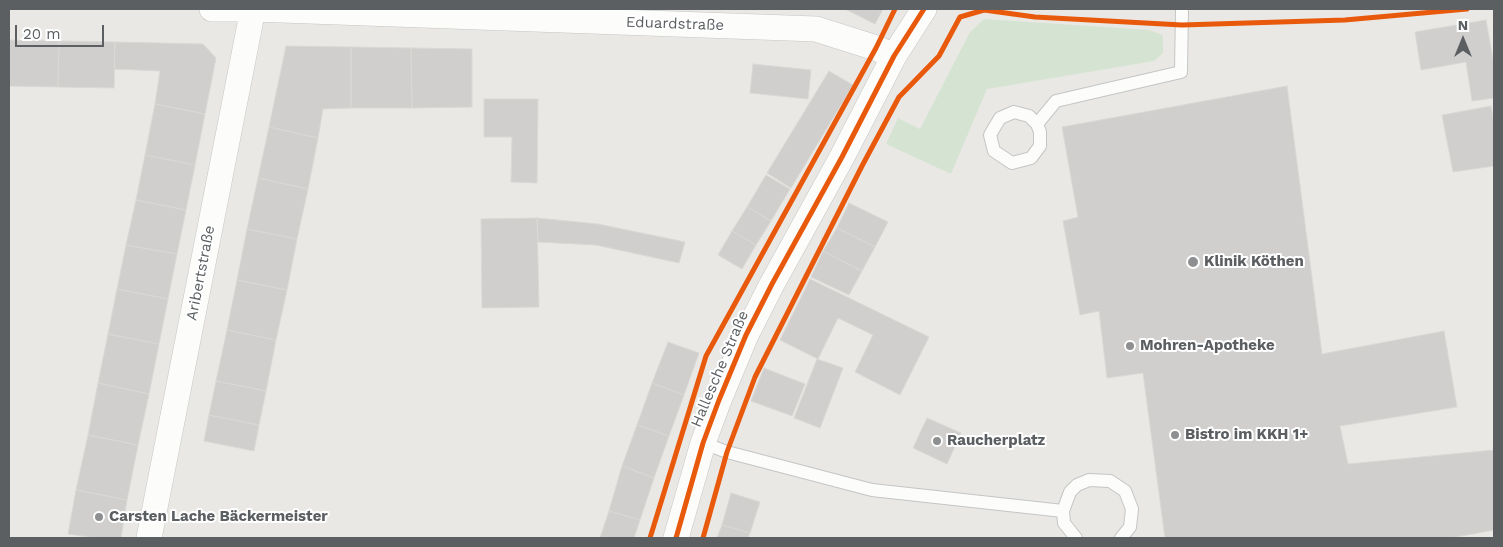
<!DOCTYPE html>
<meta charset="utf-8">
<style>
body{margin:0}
#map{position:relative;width:1503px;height:547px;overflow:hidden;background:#eae8e5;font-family:"Work Sans",sans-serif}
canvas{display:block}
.frame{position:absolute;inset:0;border:10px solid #5b5f62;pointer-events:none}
.north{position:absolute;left:1438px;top:15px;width:50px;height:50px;-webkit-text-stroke:4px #fff;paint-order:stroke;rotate:0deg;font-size:14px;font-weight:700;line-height:20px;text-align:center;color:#5b5f62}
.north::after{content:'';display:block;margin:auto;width:18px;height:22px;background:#5b5f62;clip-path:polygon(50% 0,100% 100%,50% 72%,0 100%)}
.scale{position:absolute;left:15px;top:25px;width:89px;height:22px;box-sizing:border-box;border:2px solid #5b5f62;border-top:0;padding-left:6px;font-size:15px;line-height:18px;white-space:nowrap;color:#5b5f62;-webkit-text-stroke:4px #fff;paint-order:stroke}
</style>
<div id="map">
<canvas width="1503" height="547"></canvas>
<div class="frame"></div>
<div class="north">N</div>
<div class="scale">20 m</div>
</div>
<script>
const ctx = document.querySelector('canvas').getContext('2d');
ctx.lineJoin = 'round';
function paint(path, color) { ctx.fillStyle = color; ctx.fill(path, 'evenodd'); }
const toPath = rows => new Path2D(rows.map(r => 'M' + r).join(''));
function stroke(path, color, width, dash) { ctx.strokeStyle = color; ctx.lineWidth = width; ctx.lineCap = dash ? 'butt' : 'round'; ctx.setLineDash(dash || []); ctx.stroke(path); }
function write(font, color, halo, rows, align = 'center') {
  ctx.font = font + ' "Work Sans",sans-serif'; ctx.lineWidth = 4; ctx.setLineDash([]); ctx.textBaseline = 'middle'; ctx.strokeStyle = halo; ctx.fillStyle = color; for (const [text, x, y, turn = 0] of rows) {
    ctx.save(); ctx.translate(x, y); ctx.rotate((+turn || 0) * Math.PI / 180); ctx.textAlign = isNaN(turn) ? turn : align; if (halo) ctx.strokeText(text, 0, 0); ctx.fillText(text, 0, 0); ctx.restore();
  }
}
paint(toPath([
 [984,19,1149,30,1163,35,1163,53,1154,61,987,89,951,174,886,144,898,118,920,129,970,32]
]), '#d5e4d2');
const building = toPath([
 [845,9,883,9,875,24,845,9],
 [1486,20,1494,65,1494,98,1472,101,1466,62,1421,70,1415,32,1486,20],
 [9,40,59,41,58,87,9,86,9,40],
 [59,41,115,42,114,88,58,87,59,41],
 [115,42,203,44,216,58,205,114,155,104,160,71,114,69,115,42],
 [286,46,351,47,351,108,323,109,318,138,269,127,286,46],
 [351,47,411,48,412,108,351,108,351,47],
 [411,48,472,49,472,107,412,108,411,48],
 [753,64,811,70,808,99,750,93,753,64],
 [829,71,853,85,791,188,767,173,829,71],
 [1287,86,1322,354,1444,331,1457,407,1340,426,1348,464,1494,450,1494,530,1451,538,1165,538,1143,373,1107,378,1099,311,1080,315,1063,221,1078,217,1062,127,1287,86],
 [484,99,538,99,537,183,511,182,512,137,484,137,484,99],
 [155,104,205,114,195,165,145,155,155,104],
 [1491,106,1494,123,1494,166,1453,172,1442,115,1491,106],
 [269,127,318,138,308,189,258,178,269,127],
 [145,155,195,165,186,210,136,200,145,155],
 [766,175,790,189,771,221,747,207,766,175],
 [258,178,308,189,297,239,247,229,258,178],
 [136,200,186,210,177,254,126,245,136,200],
 [849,203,888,222,875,247,837,228,849,203],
 [747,207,771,221,756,245,732,231,747,207],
 [537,218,539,307,482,308,481,219,537,218],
 [537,218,598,224,685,242,679,263,596,245,538,242,537,218],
 [837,228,875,247,862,271,823,251,837,228],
 [247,229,297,239,287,290,237,280,247,229],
 [732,231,756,245,742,269,718,255,732,231],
 [126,245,177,254,168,299,117,289,126,245],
 [823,251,862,271,849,295,811,277,823,251],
 [810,279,929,337,900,395,855,372,873,335,838,318,818,359,780,340,810,279],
 [237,280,287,290,276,340,227,330,237,280],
 [117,289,168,299,159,344,108,334,117,289],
 [227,330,276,340,266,391,216,381,227,330],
 [108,334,159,344,149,394,98,383,108,334],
 [668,342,699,353,684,395,652,383,668,342],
 [817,359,843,368,820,428,794,418,817,359],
 [764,368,805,384,792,416,751,401,764,368],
 [216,381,266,391,259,425,209,415,216,381],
 [98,383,149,394,138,445,88,435,98,383],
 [652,383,684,395,669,436,637,425,652,383],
 [209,415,259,425,254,451,204,441,209,415],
 [927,418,961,433,947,464,913,448,927,418],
 [637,425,669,436,654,478,622,466,637,425],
 [88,435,138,445,127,500,76,490,88,435],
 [622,466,654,478,640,520,609,511,622,466],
 [76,490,127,500,121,538,89,538,89,537,68,534,76,490],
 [731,493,760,502,750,533,722,525,731,493],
 [609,511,640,520,634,538,600,538,609,511],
 [722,525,750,533,748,538,717,538,722,525]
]);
paint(building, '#d1cfce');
stroke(building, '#d9d8d4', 1);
const lane = toPath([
 [1014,112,1029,116,1037,124,1040,132,1040,146,1031,158,1012,163,994,151,990,135,1000,118,1014,112],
 [1037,124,1056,101,1181,72,1182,9],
 [703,443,727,452,872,490,1063,511],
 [1076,538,1064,523,1063,511,1070,492,1077,485,1089,480,1110,481,1125,491,1132,509,1130,527,1121,538]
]);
const street = toPath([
 [212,9,253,9,816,29,876,48,894,56],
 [149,538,253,9],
 [676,538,703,443,719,400,746,335,772,284,842,157,894,56,924,9]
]);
stroke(lane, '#c4c5c5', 14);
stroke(street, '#c4c5c5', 26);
stroke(lane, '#fcfcfb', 12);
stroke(street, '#fcfcfb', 25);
stroke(toPath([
 [650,538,706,356,876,48,895,9],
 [676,538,703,443,719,400,746,335,772,284,842,157,894,56,924,9],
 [703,538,727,452,755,377,862,166,899,97,939,56,960,17,984,10,1035,17,1182,25,1345,20,1467,9]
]), '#e8590c', 5);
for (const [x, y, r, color] of [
 [1193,262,6,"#8d8f90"],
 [1130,346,5,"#8d8f90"],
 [1175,435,5,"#8d8f90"],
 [937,441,5,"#8d8f90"],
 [99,517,5,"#8d8f90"]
]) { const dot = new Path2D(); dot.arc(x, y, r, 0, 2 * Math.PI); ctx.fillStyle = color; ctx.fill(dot); stroke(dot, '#fff', 2); }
write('15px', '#5b5f62', '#fff', [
 ["Eduardstraße",675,24,2],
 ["Aribertstraße",201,273,-79],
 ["Hallesche Straße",720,369,-67]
]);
write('bold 15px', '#5b5f62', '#fff', [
 ["Klinik Köthen",1204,262],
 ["Mohren-Apotheke",1140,346],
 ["Bistro im KKH 1+",1185,435],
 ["Raucherplatz",947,441],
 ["Carsten Lache Bäckermeister",109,517]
], 'left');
</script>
